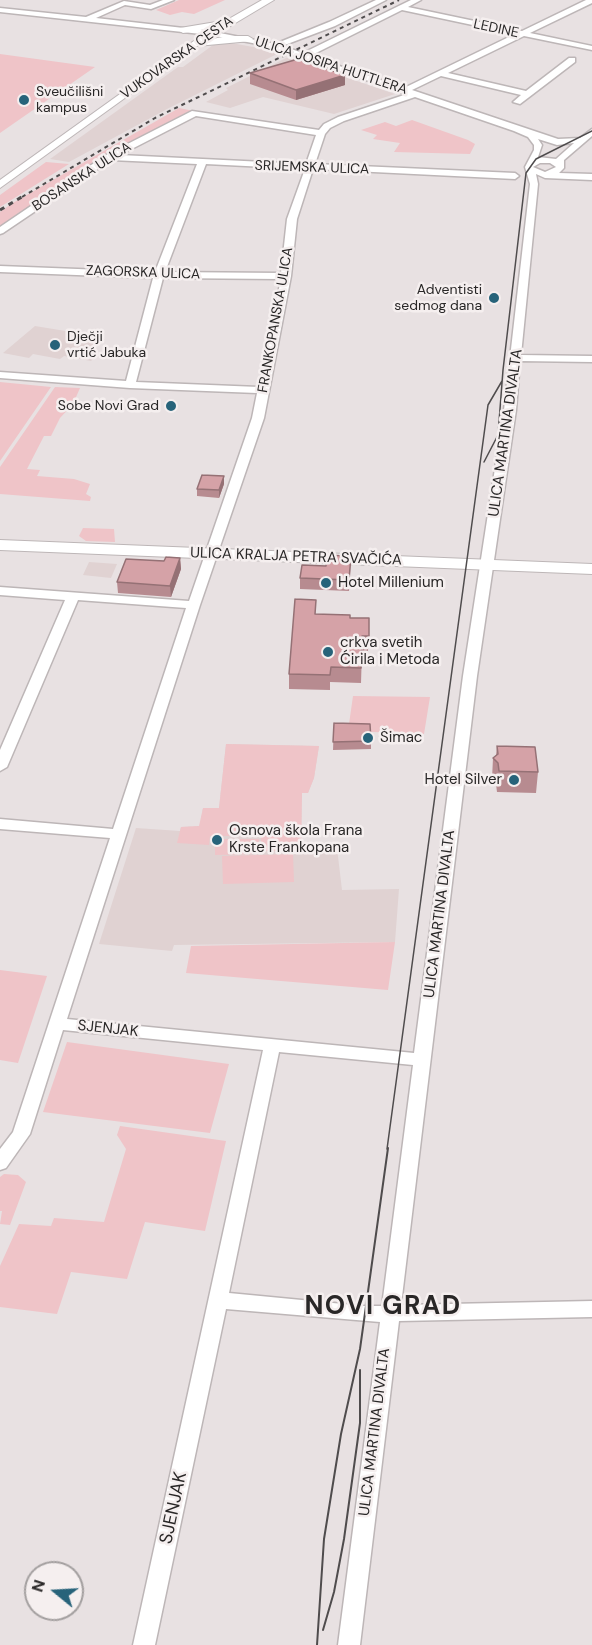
<!DOCTYPE html>
<meta charset="utf-8">
<style>
body{margin:0}
#map{position:relative;width:592px;height:1645px;overflow:hidden;background:#e8e1e2;font-family:"DM Sans",sans-serif}
canvas{display:block}
.north{position:absolute;left:24px;top:1561px;width:60px;height:60px;box-sizing:border-box;background:#f5efef;border:2px solid #a39f9f;border-radius:50%;rotate:288deg;font-size:16px;font-weight:700;line-height:24px;text-align:center;color:#292727}
.north::after{content:'';display:block;margin:auto;width:21px;height:27px;background:#27637a;clip-path:polygon(50% 0,100% 100%,50% 72%,0 100%)}
</style>
<div id="map">
<canvas width="592" height="1645"></canvas>
<div class="north">N</div>
</div>
<script>
const ctx = document.querySelector('canvas').getContext('2d');
ctx.lineJoin = 'round';
function paint(path, color) { ctx.fillStyle = color; ctx.fill(path, 'evenodd'); }
const toPath = rows => new Path2D(rows.map(r => 'M' + r).join(''));
function stroke(path, color, width, dash) { ctx.strokeStyle = color; ctx.lineWidth = width; ctx.lineCap = dash ? 'butt' : 'round'; ctx.setLineDash(dash || []); ctx.stroke(path); }
function write(font, color, halo, rows, align = 'center') {
  ctx.font = font + ' "DM Sans",sans-serif'; ctx.lineWidth = 5; ctx.setLineDash([]); ctx.textBaseline = 'middle'; ctx.strokeStyle = halo; ctx.fillStyle = color; for (const [text, x, y, turn = 0] of rows) {
    ctx.save(); ctx.translate(x, y); ctx.rotate((+turn || 0) * Math.PI / 180); ctx.textAlign = isNaN(turn) ? turn : align; if (halo) ctx.strokeText(text, 0, 0); ctx.fillText(text, 0, 0); ctx.restore();
  }
}
paint(toPath([
 [231,43,281,52,167,109,69,162,50,159,178,67,183,67,213,45],
 [288,57,301,62,395,94,334,114,263,97,230,108,206,102,228,90,226,88],
 [35,326,96,336,105,339,91,351,99,353,91,361,64,356,60,359,33,354,29,358,3,353],
 [89,562,117,564,111,578,83,575],
 [226,744,319,746,314,778,308,793,302,793,301,850,337,848,342,890,399,889,395,942,174,945,172,951,99,944,136,828,180,831,181,827,200,826,203,808,219,808]
]), '#e0d2d2');
paint(toPath([
 [179,0,225,0,194,14,182,12,170,15,156,10],
 [0,54,95,67,0,133],
 [179,108,194,111,120,149,0,228,0,212,11,204],
 [412,120,468,140,475,144,470,154,394,152,400,143,373,139,377,135,361,130,385,122,396,126],
 [46,162,69,164,0,207,0,195],
 [0,382,51,387,0,461],
 [55,387,80,388,73,404,60,418,51,436,44,436,27,469,40,470,37,476,74,479,90,484,86,494,91,497,90,501,0,494,0,467],
 [83,528,114,529,115,542,86,541,79,536],
 [353,696,430,697,424,734,348,731],
 [226,744,319,746,314,778,308,793,302,793,301,850,261,851,261,836,210,836,209,845,177,843,181,827,199,826,203,808,219,808],
 [215,839,259,839,259,854,215,855],
 [293,854,294,882,223,884,222,856],
 [395,942,388,990,186,973,191,946],
 [0,970,47,976,18,1063,0,1060],
 [67,1042,229,1064,210,1133,43,1112],
 [120,1126,226,1141,205,1231,145,1222,127,1279,71,1272,57,1314,0,1307,0,1266,19,1224,51,1226,54,1218,104,1222,126,1149,117,1135],
 [4,1174,18,1175,26,1182,10,1225,0,1224,2,1211,0,1211,0,1177]
]), '#efc4c8');
const minor = toPath([
 [163,0,174,0,151,9,125,5,96,18,210,31,275,44,329,22,376,0,386,0,335,26,282,46,303,53,411,0,421,0,408,7,522,31,586,0,592,0,592,3,530,33,592,46,592,50,524,36,448,73,526,91,569,58,575,58,575,62,520,104,513,102,521,95,441,76,412,90,558,139,580,138,592,129,592,136,564,160,564,168,559,173,592,174,592,180,545,178,536,174,538,184,521,355,592,356,592,362,520,361,516,410,477,676,401,1305,592,1301,592,1317,399,1321,360,1645,338,1645,380,1322,226,1309,155,1645,133,1645,263,1050,63,1030,30,1134,6,1168,0,1170,0,1149,13,1132,110,838,0,829,0,819,113,829,186,608,78,600,7,767,0,771,0,750,65,600,0,595,0,587,189,601,252,418,257,393,130,388,0,378,0,372,126,381,153,278,0,272,0,266,155,272,197,164,111,160,3,233,0,234,0,227,106,155,192,111,319,130,324,124,338,117,407,94,263,45,210,35,0,12,0,8,86,17,124,1,150,5,163,0],
 [402,10,515,34,404,88,310,56,402,10],
 [415,97,514,131,528,137,534,145,534,150,525,167,530,184,504,410,463,676,414,1053,67,1019,200,605,264,418,291,276,297,219,313,169,515,179,519,176,515,173,315,164,325,134,330,128,344,121,415,97],
 [196,116,316,135,306,164,120,155,196,116],
 [538,139,557,145,574,143,556,159,538,157,542,145,538,139],
 [540,163,550,163,556,167,545,172,533,167,540,163],
 [206,164,305,169,287,219,281,273,165,272,206,164],
 [163,278,281,279,259,387,136,382,163,278],
 [279,1052,413,1065,382,1306,364,1306,229,1293,279,1052]
]);
const major = toPath([
 [262,0,274,0,207,40,228,36,248,36,253,39,251,41,197,46,0,188,0,180,212,28,183,33,178,30,180,28,216,22,220,24,262,0],
 [0,540,592,564,592,574,0,550,0,540]
]);
stroke(minor, '#bdb6b7', 3);
stroke(major, '#bdb6b7', 2);
paint(minor, '#fff');
paint(major, '#fff');
stroke(toPath([
 [484,462,498,435,503,370,526,173,536,159,592,131],
 [387,1149,488,405,502,381]
]), '#4f4c4d', 1.5);
stroke(toPath([
 [323,1630,334,1592,344,1539,360,1423,360,1370],
 [317,1645,324,1539,341,1434,360,1349,388,1148]
]), '#4f4c4d', 2);
stroke(toPath([
 [22,197,155,118,399,0]
]), '#4f4c4d', 2, [4, 4]);
stroke(toPath([
 [0,210,25,195]
]), '#4f4c4d', 3, [5, 5]);
paint(toPath([
 [250,73,345,85,296,100,250,84],
 [224,484,219,498,197,496,197,489],
 [351,556,349,591,300,589,300,578,326,566],
 [180,558,181,569,171,597,118,593,117,582,164,561],
 [315,614,350,618,369,618,368,651,362,651,361,683,330,682,330,690,289,689,289,674],
 [334,723,371,741,371,749,333,750],
 [497,746,538,772,536,793,497,792,496,784,492,779,493,758,496,755]
]), '#b78b90');
paint(toPath([
 [345,75,345,85,296,100,296,90],
 [224,476,224,484,219,498,219,490],
 [180,558,181,569,171,597,170,586]
]), '#957175');
const building = toPath([
 [298,59,345,75,296,90,250,73,298,59],
 [202,475,224,476,219,490,197,489,202,475],
 [327,555,351,556,349,580,300,578,302,565,326,566,327,555],
 [166,557,180,558,170,586,117,582,126,559,164,561,166,557],
 [295,599,316,600,315,614,350,615,350,618,369,618,369,636,362,636,361,668,331,667,330,675,289,674,295,599],
 [334,723,370,724,371,741,333,742,334,723],
 [497,746,535,747,538,772,499,771,498,763,493,758,498,754,497,746]
]);
paint(building, '#d5a2a7');
stroke(building, '#957175', 1.5);
for (const [x, y, r, color] of [
 [24,100,6,"#27637a"],
 [494,298,6,"#27637a"],
 [55,345,6,"#27637a"],
 [171,406,6,"#27637a"],
 [326,583,6,"#27637a"],
 [328,652,6,"#27637a"],
 [368,738,6,"#27637a"],
 [514,780,6,"#27637a"],
 [217,840,6,"#27637a"]
]) { const dot = new Path2D(); dot.arc(x, y, r, 0, 2 * Math.PI); ctx.fillStyle = color; ctx.fill(dot); stroke(dot, '#f5efef', 2); }
write('14px', '#292727', '#f5efef', [
 ["LEDINE",496,29,12],
 ["VUKOVARSKA CESTA",177,58,-35],
 ["ULICA JOSIPA HUTTLERA",331,66,18],
 ["SRIJEMSKA ULICA",312,168,2],
 ["BOSANSKA ULICA",82,177,-33],
 ["ZAGORSKA ULICA",143,273,2],
 ["FRANKOPANSKA ULICA",276,320,-80]
]);
write('14px', '#292727', '#f5efef', [
 ["Sveučilišni",36,92],
 ["kampus",36,108],
 ["Adventisti",482,290,"right"],
 ["sedmog dana",482,306,"right"],
 ["Dječji",67,337],
 ["vrtić Jabuka",67,353],
 ["Sobe Novi Grad",159,406,"right"]
], 'left');
write('15px', '#292727', '#f5efef', [
 ["ULICA MARTINA DIVALTA",506,433,-82],
 ["ULICA KRALJA PETRA SVAČIĆA",296,557,2],
 ["ULICA MARTINA DIVALTA",440,914,-83],
 ["SJENJAK",108,1029,6],
 ["ULICA MARTINA DIVALTA",375,1432,-83]
]);
write('15px', '#292727', '#f5efef', [
 ["Hotel Millenium",338,583],
 ["crkva svetih",340,643],
 ["Ćirila i Metoda",340,660],
 ["Šimac",380,738],
 ["Hotel Silver",502,780,"right"],
 ["Osnova škola Frana",229,831],
 ["Krste Frankopana",229,848]
], 'left');
write('18px', '#292727', '#f5efef', [
 ["SJENJAK",174,1508,-78]
]);
ctx.letterSpacing = '1.5px';
write('bold 26px', '#292727', '#f5efef', [
 ["NOVI GRAD",383,1307]
]);
ctx.letterSpacing = '0px';
</script>
